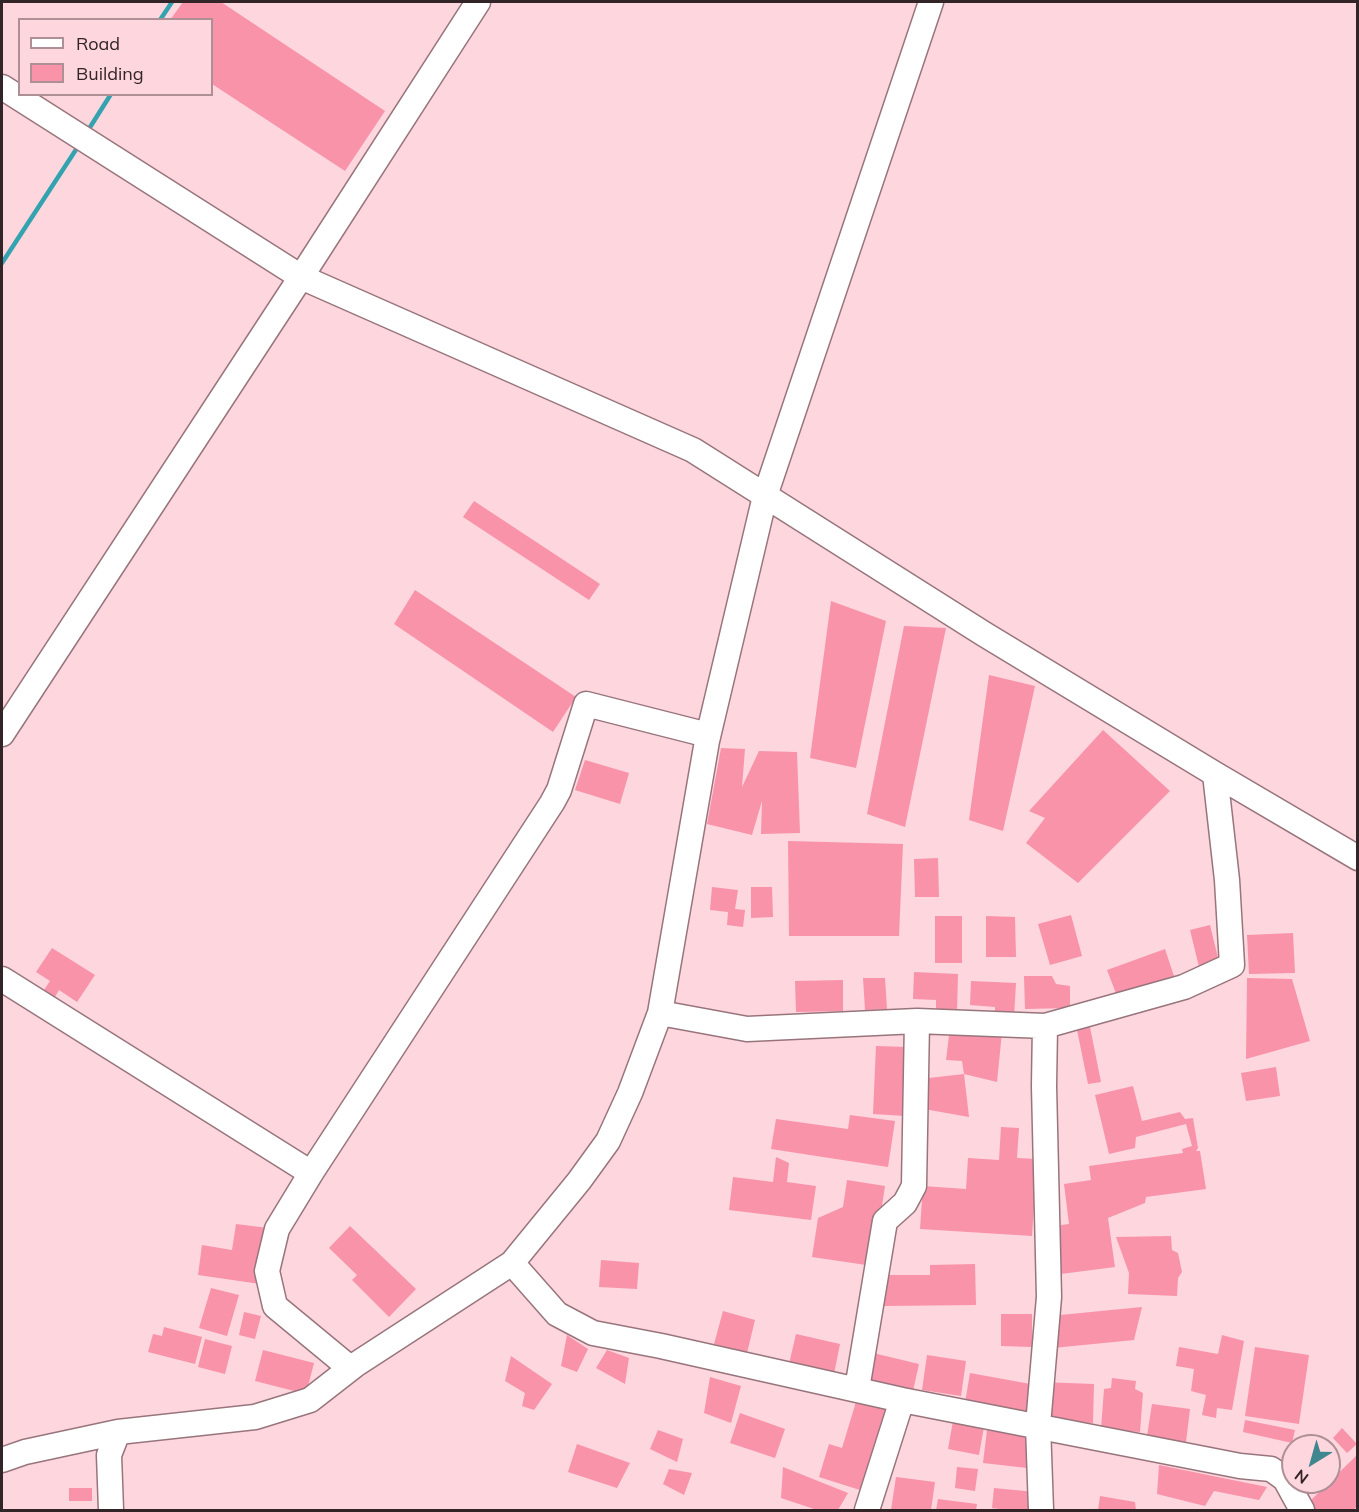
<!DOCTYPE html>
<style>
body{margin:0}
#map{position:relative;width:1359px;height:1512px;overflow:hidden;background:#fed6de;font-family:Mulish,sans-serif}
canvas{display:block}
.frame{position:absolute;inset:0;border:3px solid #332427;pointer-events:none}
.legend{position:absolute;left:18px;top:18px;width:195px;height:78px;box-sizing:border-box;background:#fed6de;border:2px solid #ad8f95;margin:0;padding:8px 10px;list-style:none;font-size:18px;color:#332427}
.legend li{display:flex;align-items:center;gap:12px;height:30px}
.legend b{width:30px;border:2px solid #ad8f95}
.north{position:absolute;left:1281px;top:1434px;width:60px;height:60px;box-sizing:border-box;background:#fed6de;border:2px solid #ad8f95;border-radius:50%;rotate:217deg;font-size:16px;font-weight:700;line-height:24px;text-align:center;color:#332427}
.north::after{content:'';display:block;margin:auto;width:21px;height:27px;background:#3f868e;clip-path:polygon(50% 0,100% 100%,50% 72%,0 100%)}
</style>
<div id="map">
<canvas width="1359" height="1512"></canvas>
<div class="frame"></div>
<ul class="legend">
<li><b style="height:8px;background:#fff"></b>Road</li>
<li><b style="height:16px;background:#f893aa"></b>Building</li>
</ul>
<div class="north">N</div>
</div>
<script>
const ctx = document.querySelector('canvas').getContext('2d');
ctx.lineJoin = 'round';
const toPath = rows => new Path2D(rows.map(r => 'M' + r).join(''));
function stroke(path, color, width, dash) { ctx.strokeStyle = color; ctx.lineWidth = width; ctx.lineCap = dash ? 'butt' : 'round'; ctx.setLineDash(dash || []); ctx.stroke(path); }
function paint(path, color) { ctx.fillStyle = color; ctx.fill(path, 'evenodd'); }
stroke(toPath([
 [160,20,172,2],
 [87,132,111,94],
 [2,263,79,145]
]), '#33a4af', 4.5);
paint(toPath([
 [183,2,221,2,385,111,345,171,212,84,212,20,170,20],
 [474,501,600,584,589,600,463,517],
 [415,590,576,697,553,732,394,624],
 [831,601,886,621,856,768,810,758],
 [904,626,946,628,905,827,867,814],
 [989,675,1035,686,1003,831,969,820],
 [1103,730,1170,791,1078,883,1026,843,1045,818,1029,811],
 [721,748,745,749,742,787,759,751,797,752,800,833,761,834,762,801,752,835,707,824],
 [585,760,629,773,620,804,575,790],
 [788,841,903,844,899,936,789,936],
 [938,858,939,897,915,897,914,859],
 [712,887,738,890,735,909,745,910,743,927,727,925,728,912,710,910],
 [751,887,772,887,773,917,751,918],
 [1071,915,1082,956,1050,965,1038,924],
 [935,916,962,916,962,963,935,963],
 [986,916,1015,917,1016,957,986,957],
 [1210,925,1219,962,1199,967,1190,930],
 [1293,933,1295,973,1249,974,1247,935],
 [52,948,95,975,77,1002,59,990,55,997,44,990,50,981,36,972],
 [1165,949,1174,976,1117,996,1107,970],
 [914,972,958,974,957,1012,936,1011,936,1000,913,999],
 [1024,976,1052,976,1056,984,1070,986,1070,1008,1025,1009],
 [863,978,885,978,887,1009,865,1010],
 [1247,978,1292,979,1310,1041,1246,1059],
 [843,980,843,1011,796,1012,795,981],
 [971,981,1016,983,1014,1017,995,1016,995,1007,970,1005],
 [1089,1022,1101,1082,1088,1084,1076,1025],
 [950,1027,1002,1032,997,1082,964,1074,962,1061,946,1060],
 [876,1046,908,1047,905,1116,873,1114],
 [1276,1067,1280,1096,1246,1101,1241,1073],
 [964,1074,969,1117,924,1109,920,1079],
 [1133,1086,1142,1121,1180,1112,1185,1119,1193,1118,1198,1148,1196,1151,1200,1151,1206,1189,1146,1197,1145,1203,1108,1218,1115,1267,1053,1275,1046,1227,1069,1224,1064,1184,1091,1180,1089,1166,1183,1153,1182,1149,1192,1146,1186,1124,1136,1137,1135,1148,1109,1154,1095,1095],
 [850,1115,895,1121,888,1167,771,1149,776,1119,848,1129],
 [1001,1127,1019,1128,1017,1158,1037,1159,1032,1236,920,1229,923,1186,966,1189,968,1158,999,1160],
 [776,1157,789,1163,787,1182,816,1186,811,1220,729,1210,733,1177,773,1182],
 [847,1180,885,1186,873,1266,812,1257,818,1218,843,1207],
 [236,1224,268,1228,260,1284,198,1275,202,1245,232,1250],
 [350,1226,416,1289,389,1317,352,1280,357,1275,329,1248],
 [1171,1236,1172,1250,1178,1253,1182,1272,1178,1278,1177,1296,1128,1294,1129,1273,1116,1237],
 [601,1260,639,1263,637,1289,599,1287],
 [975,1264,976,1305,884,1306,884,1275,930,1275,930,1265],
 [211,1288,239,1295,227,1336,199,1328],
 [1142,1307,1134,1340,1053,1348,1050,1316],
 [723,1311,755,1320,747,1353,714,1344],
 [244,1312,261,1316,255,1339,239,1335],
 [1001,1314,1032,1314,1032,1347,1001,1346],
 [164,1327,202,1337,195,1364,148,1352,153,1334,162,1336],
 [796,1334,840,1344,834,1374,789,1364],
 [567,1335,588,1349,577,1372,561,1366],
 [1222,1335,1244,1341,1232,1410,1217,1408,1216,1418,1202,1415,1206,1395,1191,1391,1194,1369,1176,1366,1179,1347,1218,1354],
 [205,1339,232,1346,225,1374,198,1367],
 [1255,1347,1309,1355,1299,1424,1245,1416],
 [263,1350,314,1363,306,1394,255,1381],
 [607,1350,629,1358,625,1384,596,1368],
 [873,1353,919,1364,913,1391,867,1381],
 [927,1355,966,1361,961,1396,922,1390],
 [511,1356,552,1384,534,1410,522,1406,525,1393,505,1381],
 [970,1373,1036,1385,1031,1415,965,1403],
 [710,1377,741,1386,731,1423,704,1413],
 [1112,1378,1136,1381,1135,1389,1143,1393,1140,1432,1101,1429,1104,1389,1111,1388],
 [1041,1382,1094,1384,1093,1423,1040,1421],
 [859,1392,890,1401,863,1491,819,1477,829,1444,842,1448],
 [1152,1404,1190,1409,1186,1442,1147,1436],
 [740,1413,785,1429,775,1458,730,1443],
 [1245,1420,1295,1430,1292,1443,1243,1432],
 [953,1421,984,1427,979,1455,948,1449],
 [1342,1428,1357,1444,1347,1453,1333,1438],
 [658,1430,683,1439,677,1462,650,1449],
 [987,1430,1031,1436,1027,1468,983,1463],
 [577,1444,630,1463,617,1488,568,1472],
 [1358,1454,1358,1506,1353,1510,1316,1510,1309,1502],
 [1159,1465,1267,1487,1259,1500,1214,1491,1205,1506,1157,1494],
 [783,1467,848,1493,838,1510,817,1510,781,1498],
 [957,1467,978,1469,975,1491,955,1488],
 [669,1469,692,1473,684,1495,663,1484],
 [896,1477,935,1482,931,1510,891,1510],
 [69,1488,92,1488,92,1501,69,1501],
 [994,1488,1035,1492,1033,1510,1008,1510,992,1508],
 [1100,1496,1135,1502,1136,1510,1098,1510],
 [938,1499,977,1504,976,1510,936,1510]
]), '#f893aa');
const minor = toPath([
 [2,87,301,277,693,450,984,634,1215,774,1358,858],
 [2,734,301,277,478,2],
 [2,979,311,1173,277,1229,267,1271,275,1306,350,1368],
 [660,1013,747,1029,917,1021],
 [311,1173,552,803,559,790,586,704,708,735],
 [512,1263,557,1314,593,1333,661,1346,902,1400,1240,1466,1271,1469,1285,1479,1302,1510],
 [857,1389,885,1221,905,1203,914,1186,917,1021,1045,1026,1184,987,1232,965,1227,880,1215,774],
 [2,1460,25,1452,118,1432,255,1417,310,1400,355,1365,512,1263,579,1181,608,1141,630,1093,660,1013,707,741,765,496,931,2],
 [111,1510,109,1455,118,1432],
 [867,1510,902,1400],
 [1041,1510,1038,1425,1049,1297,1044,1086,1045,1026]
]);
stroke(minor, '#98757c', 27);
stroke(minor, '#fff', 24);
</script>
